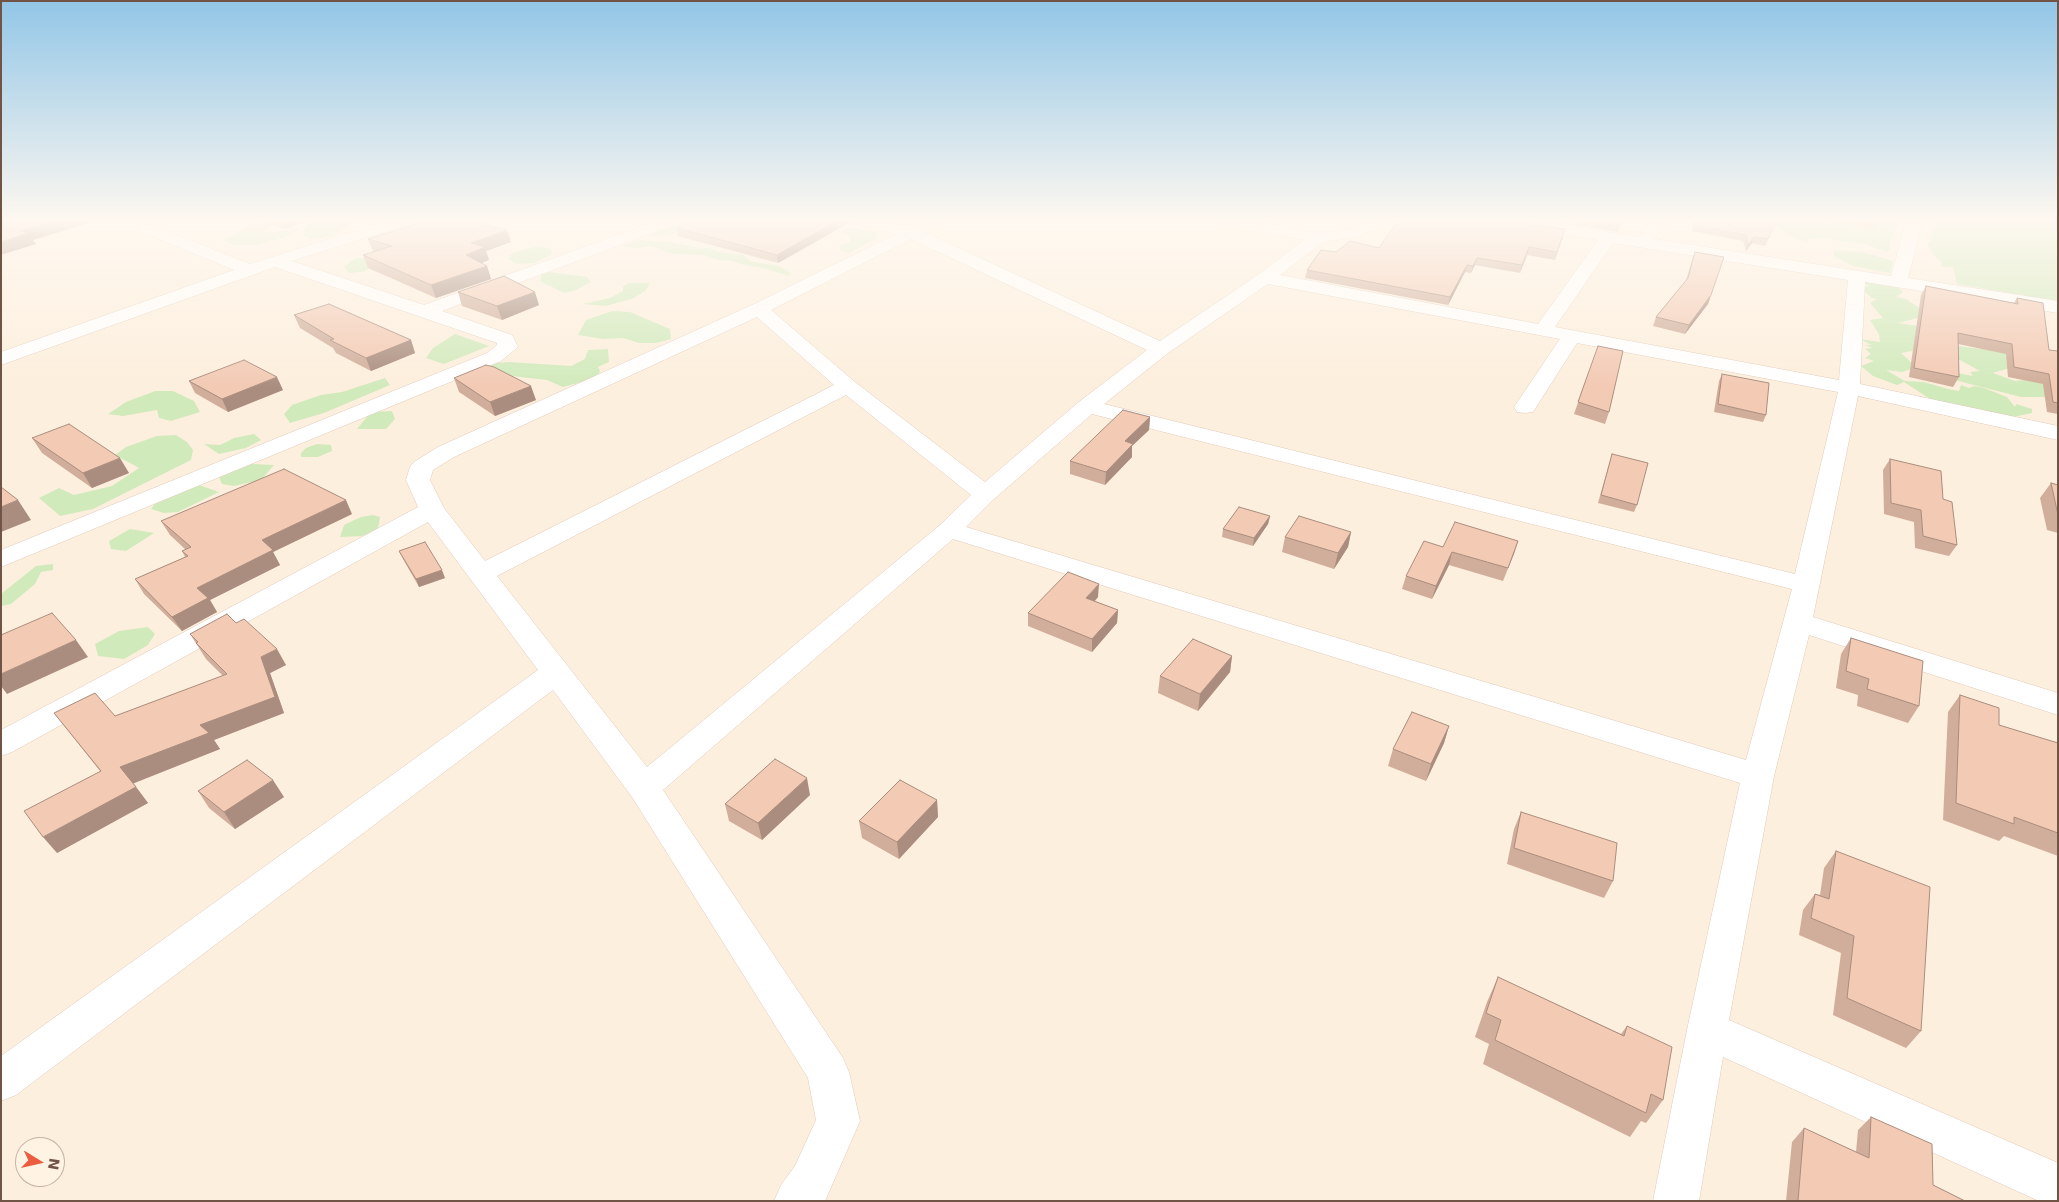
<!DOCTYPE html>
<style>
body{margin:0}
#map{position:relative;width:2059px;height:1202px;overflow:hidden;background:#fdefdd;font-family:"DejaVu Sans",sans-serif}
canvas{display:block}
.frame{position:absolute;inset:0;border:2px solid #725446;pointer-events:none}
.north{position:absolute;left:15px;top:1137px;width:50px;height:50px;box-sizing:border-box;background:#fff3e4;border:1px solid #c7b3a5;border-radius:50%;rotate:99deg;font-size:14px;font-weight:700;line-height:20px;text-align:center;color:#725446}
.north::after{content:'';display:block;margin:auto;width:18px;height:22px;background:#eb5d3e;clip-path:polygon(50% 0,100% 100%,50% 72%,0 100%)}
</style>
<div id="map">
<canvas width="2059" height="1202"></canvas>
<div class="frame"></div>
<div class="north">N</div>
</div>
<script>
const ctx = document.querySelector('canvas').getContext('2d');
ctx.lineJoin = 'round';
function paint(path, color) { ctx.fillStyle = color; ctx.fill(path, 'evenodd'); }
const toPath = rows => new Path2D(rows.map(r => 'M' + r).join(''));
function stroke(path, color, width, dash) { ctx.strokeStyle = color; ctx.lineWidth = width; ctx.lineCap = dash ? 'butt' : 'round'; ctx.setLineDash(dash || []); ctx.stroke(path); }
paint(toPath([
 [301,219,347,219,354,223,331,237,308,239,302,233,310,220],
 [681,219,708,219,681,232,666,236,653,237,646,234],
 [1766,219,1802,219,1829,224,1832,220,1807,219,1900,220,1890,241,1890,249,1887,252,1865,244,1823,238,1807,239,1808,243,1790,236],
 [1944,219,2058,219,2058,301,1957,284,1953,267,1941,267,1942,262,1934,256,1928,245,1932,237,1931,230,1937,225,1936,220],
 [262,223,277,223,264,231,269,233,298,229,297,232,285,237,256,245,234,245,223,240,251,225],
 [852,228,877,233,877,238,849,253,841,251,839,246,850,242,850,236,838,231],
 [640,240,670,242,699,248,711,248,719,252,744,255,750,261,778,266,790,272,789,276,763,268,744,265,731,261,718,260,704,255,672,254,651,246,637,248,622,246],
 [538,246,552,249,551,255,534,263,517,264,508,259,512,253],
 [1834,250,1867,253,1893,261,1890,273,1853,266,1834,256],
 [355,258,372,258,382,261,363,272,349,273,344,267],
 [549,272,587,277,591,282,576,290,564,293,540,281,542,274],
 [1866,282,1898,287,1903,292,1896,297,1906,299,1930,315,1898,323,1918,326,1957,346,2009,352,2010,368,1993,373,2015,381,2040,378,2058,401,2044,397,2021,397,1911,369,1902,372,1886,370,1905,381,1924,382,1948,389,1959,391,1961,385,1969,388,1974,386,1984,388,2007,397,2015,407,2016,404,2032,409,2032,413,2013,417,1930,399,1904,382,1897,385,1873,376,1861,366,1874,361,1865,358,1871,354,1865,349,1872,348,1865,345,1871,345,1860,339,1880,342,1879,334,1870,320,1883,318,1870,303,1877,299,1872,298,1865,292,1863,288,1869,286,1864,283],
 [1912,351,1953,360,1956,358,1980,371,1970,372,1973,376,1914,365,1901,353],
 [628,283,650,283,646,290,634,298,606,306,583,304,610,298,623,291,623,287],
 [612,311,630,312,670,329,671,339,656,343,639,343,623,338,603,339,578,335,586,320],
 [455,334,489,346,444,364,426,358,433,348],
 [608,349,609,362,598,367,600,371,597,378,563,387,547,380,468,371,495,363,509,362,571,366,585,359,588,350],
 [385,378,390,385,324,413,290,423,284,414,292,405,321,395,342,392],
 [155,391,173,391,194,401,200,412,171,421,159,418,157,410,123,416,108,414,126,402],
 [392,411,395,419,386,429,357,429,371,412],
 [254,434,261,440,246,448,219,454,204,444,220,445,234,438],
 [176,435,187,442,193,450,191,460,93,509,60,516,39,498,59,488,74,495,112,486,139,468,115,455,126,447,157,436],
 [317,444,331,445,332,451,318,457,301,457,301,453,306,448],
 [252,464,274,465,261,480,234,486,222,484,219,477],
 [199,485,219,492,178,512,164,513,151,509,158,500],
 [373,515,380,517,378,529,362,536,340,537,344,525,361,517],
 [130,529,154,533,126,551,111,549,109,541],
 [53,564,53,570,41,572,35,584,11,604,1,606,1,594,36,566],
 [148,627,155,634,148,645,124,659,98,656,95,644,119,631]
]), '#d1eabc');
const minor = toPath([
 [393,219,417,219,415,222,292,261,424,305,662,219,684,219,682,222,442,311,512,335,518,347,501,361,1,567,1,550,487,353,497,345,497,343,275,267,1,365,1,352,234,270,139,231,137,228,139,225,151,225,250,264,393,219],
 [846,219,874,219,909,227,926,219,946,219,944,222,924,232,1160,341,1259,274,1304,240,1221,224,1215,222,1213,219,1244,219,1318,233,1351,229,1369,219,1388,219,1386,222,1361,236,1323,242,1280,275,1538,324,1598,240,1493,224,1487,222,1485,219,1522,219,1639,237,1652,219,1668,219,1654,239,1891,276,1907,219,1923,219,1908,278,2058,301,2058,313,1865,282,1860,384,2058,426,2058,440,1858,396,1813,617,2058,693,2058,715,1809,635,1774,776,1729,1020,2058,1163,2058,1201,2039,1201,1723,1057,1699,1201,1653,1201,1687,1030,1740,783,953,539,663,790,843,1058,849,1072,860,1121,825,1201,774,1201,781,1185,795,1166,816,1120,808,1078,632,797,553,690,16,1095,1,1101,1,1056,538,670,428,522,12,752,1,756,1,730,418,507,406,480,410,467,414,462,438,447,752,305,896,234,848,222,846,219],
 [911,239,1147,350,1080,401,985,482,855,382,771,310,911,239],
 [1613,243,1848,280,1839,380,1555,327,1613,243],
 [1268,284,1560,339,1514,407,1517,412,1525,413,1533,412,1577,343,1838,392,1795,574,1104,404,1168,353,1268,284],
 [757,317,834,385,485,561,444,508,430,480,433,470,454,457,757,317],
 [846,395,971,495,940,525,647,767,497,576,846,395],
 [1092,414,1792,589,1746,760,966,527,994,499,1092,414]
]);
stroke(minor, '#e0caba', 1);
paint(minor, '#fff');
paint(toPath([
 [247,219,312,219,285,229],
 [698,219,847,219,847,224,778,263,678,236,677,228],
 [1533,219,1569,219,1567,224],
 [1576,219,1622,219,1618,232,1574,225],
 [1694,219,1775,219,1776,222,1765,246,1752,243,1746,251,1743,241,1692,231],
 [1840,219,1876,219,1878,222,1875,228,1842,224],
 [1563,237,1555,260,1527,255,1520,273,1475,265,1471,273,1465,272,1448,305,1305,278,1307,270,1336,252,1379,248],
 [368,239,511,242,486,251,489,260,481,263,487,266,491,279,436,298,368,268,363,255,374,252,373,251],
 [1695,252,1711,295,1708,304,1685,334,1653,326,1656,317,1686,280,1692,260],
 [1926,286,2014,303,2017,298,2049,350,2058,351,2058,414,2047,412,2043,384,2008,377,2006,354,1958,344,1959,377,1953,387,1909,377,1921,295],
 [458,292,539,305,502,320,462,306],
 [294,315,411,340,415,353,371,371,336,353,333,348,300,328],
 [1598,346,1609,412,1605,424,1574,414],
 [1722,374,1766,415,1763,422,1714,412,1719,381],
 [454,378,536,400,495,416,459,392],
 [189,381,283,390,228,412,195,393],
 [1150,417,1149,430,1132,446,1132,457,1105,485,1070,474,1070,461],
 [32,438,129,473,92,488,42,453],
 [1612,454,1637,505,1634,512,1598,503],
 [1890,459,1943,499,1957,545,1949,556,1915,548,1914,522,1884,514,1883,470],
 [2051,483,2058,485,2058,533,2047,530,2040,498],
 [352,514,273,552,280,565,210,600,217,612,182,631,144,594,135,579,185,557,182,551,186,550,170,535,161,521],
 [1270,516,1268,524,1253,546,1222,537,1223,529],
 [1351,532,1348,547,1334,569,1282,552,1285,537],
 [1518,541,1503,581,1449,565,1432,599,1402,589,1406,576,1443,547],
 [399,551,445,578,419,587,403,559],
 [1098,597,1095,601,1118,610,1117,623,1092,652,1028,626,1028,613],
 [236,623,286,665,270,673,284,713,214,740,220,749,133,783,148,803,57,853,100,771,54,713,115,716,223,676,206,659,190,634],
 [1851,638,1919,706,1908,723,1857,706,1858,695,1836,688,1841,654],
 [1232,656,1230,672,1198,711,1158,693,1160,676],
 [1960,695,1999,725,2058,743,2058,856,2004,836,1999,841,1943,820,1948,712],
 [1449,726,1444,743,1426,781,1388,766,1393,749],
 [198,791,284,797,235,829,209,808],
 [810,795,762,840,729,821,725,804],
 [937,800,938,817,899,859,862,838,859,821],
 [1521,812,1613,881,1604,898,1507,864,1514,829],
 [1836,851,1921,1031,1906,1048,1833,1015,1841,953,1799,935,1803,910,1815,894,1820,895,1824,868],
 [1498,977,1621,1034,1627,1026,1663,1100,1646,1123,1641,1121,1630,1137,1483,1064,1489,1044,1475,1037,1487,1002],
 [1871,1117,1933,1185,1965,1201,1786,1201,1792,1142,1804,1128,1856,1152,1858,1130]
]), '#d1ae9b');
paint(toPath([
 [61,219,102,219,33,240,36,244,1,255,1,242,21,231],
 [284,219,312,219,285,229,281,220],
 [840,219,847,219,847,224,778,263,777,255],
 [507,230,511,242,486,251,489,260,470,268,466,255,471,243],
 [1754,237,1752,243,1746,251,1748,245],
 [1529,247,1527,255,1520,273,1522,265],
 [1477,258,1475,265,1471,273,1473,266],
 [1467,265,1465,272,1448,305,1450,297],
 [487,266,491,279,436,298,431,285],
 [535,292,539,305,502,320,497,306],
 [1711,295,1708,304,1685,334,1689,325],
 [411,340,415,353,371,371,366,358],
 [277,377,283,390,228,412,222,399],
 [531,386,536,400,495,416,490,402],
 [1150,417,1149,430,1132,446,1132,457,1105,485,1106,472,1125,441],
 [120,458,129,473,92,488,83,473],
 [18,500,31,520,1,532,1,507],
 [346,500,352,514,273,552,280,565,210,600,217,612,182,631,172,617,197,588,262,540],
 [1270,516,1268,524,1253,546,1254,538],
 [1351,532,1348,547,1334,569,1338,553],
 [1518,541,1514,554,1503,581,1508,568],
 [1452,552,1449,565,1432,599,1436,586],
 [442,570,445,578,419,587,416,579],
 [1099,584,1098,597,1086,611,1086,598],
 [1118,610,1117,623,1092,652,1092,639],
 [76,640,88,657,7,694,1,686,1,674],
 [277,649,286,665,270,673,284,713,214,740,220,749,132,784,120,767,200,725,261,657],
 [1232,656,1230,672,1198,711,1200,694],
 [1449,726,1444,743,1426,781,1431,764],
 [807,778,810,795,762,840,758,823],
 [273,780,284,797,235,829,224,812],
 [136,787,148,803,57,853,43,837],
 [937,800,938,817,899,859,897,842]
]), '#aa8d7e');
const building = toPath([
 [1,219,61,219,21,231,29,233,1,242,1,219],
 [432,219,466,219,507,230,471,243,485,247,466,255,487,266,431,285,363,255,392,246,368,239,432,219],
 [698,219,840,219,777,255,677,228,698,219],
 [1399,219,1496,219,1565,229,1557,252,1529,247,1522,265,1477,258,1473,266,1467,265,1450,297,1307,270,1321,250,1336,252,1350,241,1379,248,1399,219],
 [1576,219,1622,219,1620,226,1576,219],
 [1695,219,1775,219,1776,222,1768,239,1754,237,1748,245,1746,235,1694,225,1695,219],
 [1851,219,1876,219,1878,222,1851,219],
 [1695,252,1724,257,1711,295,1689,325,1656,317,1688,278,1695,252],
 [504,276,535,292,497,306,458,292,504,276],
 [1926,286,2018,304,2017,298,2043,303,2049,350,2058,351,2058,403,2053,402,2049,374,2014,367,2012,344,1958,333,1959,377,1914,368,1926,286],
 [329,304,411,340,366,358,330,340,334,339,294,315,329,304],
 [1598,346,1623,351,1609,412,1578,402,1598,346],
 [244,360,277,377,222,399,189,381,244,360],
 [486,365,494,367,531,386,490,402,454,378,486,365],
 [1722,374,1769,383,1766,415,1718,404,1722,374],
 [1123,410,1150,417,1125,441,1133,444,1106,472,1070,461,1123,410],
 [69,424,120,458,83,473,32,438,69,424],
 [1612,454,1648,463,1637,505,1601,495,1612,454],
 [1890,459,1941,471,1943,499,1952,502,1957,545,1923,536,1921,510,1891,503,1890,459],
 [284,469,346,500,262,540,273,550,197,588,208,598,172,617,135,579,188,556,182,551,191,547,161,521,284,469],
 [2051,483,2058,485,2058,515,2051,483],
 [1,487,18,500,1,507,1,487],
 [1239,507,1270,516,1254,538,1223,529,1239,507],
 [1299,516,1351,532,1338,553,1285,537,1299,516],
 [1455,522,1518,541,1508,568,1452,552,1436,586,1406,576,1424,541,1443,547,1455,522],
 [425,542,442,570,416,579,399,551,425,542],
 [1068,572,1099,584,1086,598,1118,610,1092,639,1028,613,1068,572],
 [52,613,76,640,1,674,1,635,52,613],
 [227,614,236,623,244,619,277,649,261,657,275,697,200,725,209,733,120,767,136,787,43,837,24,811,101,771,54,713,95,693,115,716,227,674,196,643,198,642,190,634,227,614],
 [1851,638,1923,661,1919,706,1867,689,1869,679,1846,671,1851,638],
 [1193,639,1232,656,1200,694,1160,676,1193,639],
 [1960,695,1999,708,1999,725,2058,743,2058,833,2014,817,2014,824,1956,803,1960,695],
 [1412,712,1449,726,1431,764,1393,749,1412,712],
 [775,759,807,778,758,823,725,804,775,759],
 [247,760,273,780,224,812,198,791,247,760],
 [900,780,937,800,897,842,859,821,900,780],
 [1521,812,1617,843,1613,881,1514,848,1521,812],
 [1836,851,1930,887,1921,1031,1847,998,1854,936,1811,918,1815,894,1829,899,1836,851],
 [1498,977,1624,1036,1627,1026,1672,1047,1663,1100,1651,1094,1646,1113,1495,1040,1501,1020,1486,1013,1498,977],
 [1871,1117,1932,1144,1933,1185,1965,1201,1798,1201,1804,1128,1869,1158,1871,1117]
]);
paint(building, '#f3cab4');
stroke(building, '#aa8d7e', 1);
const sky = ctx.createLinearGradient(0, 0, 0, 387);
sky.addColorStop(0, '#92c6e7');
sky.addColorStop(0.57, '#fef8f0');
sky.addColorStop(1, '#fef8f000');
ctx.fillStyle = sky;
ctx.fillRect(0, 0, 2059, 387);
</script>
